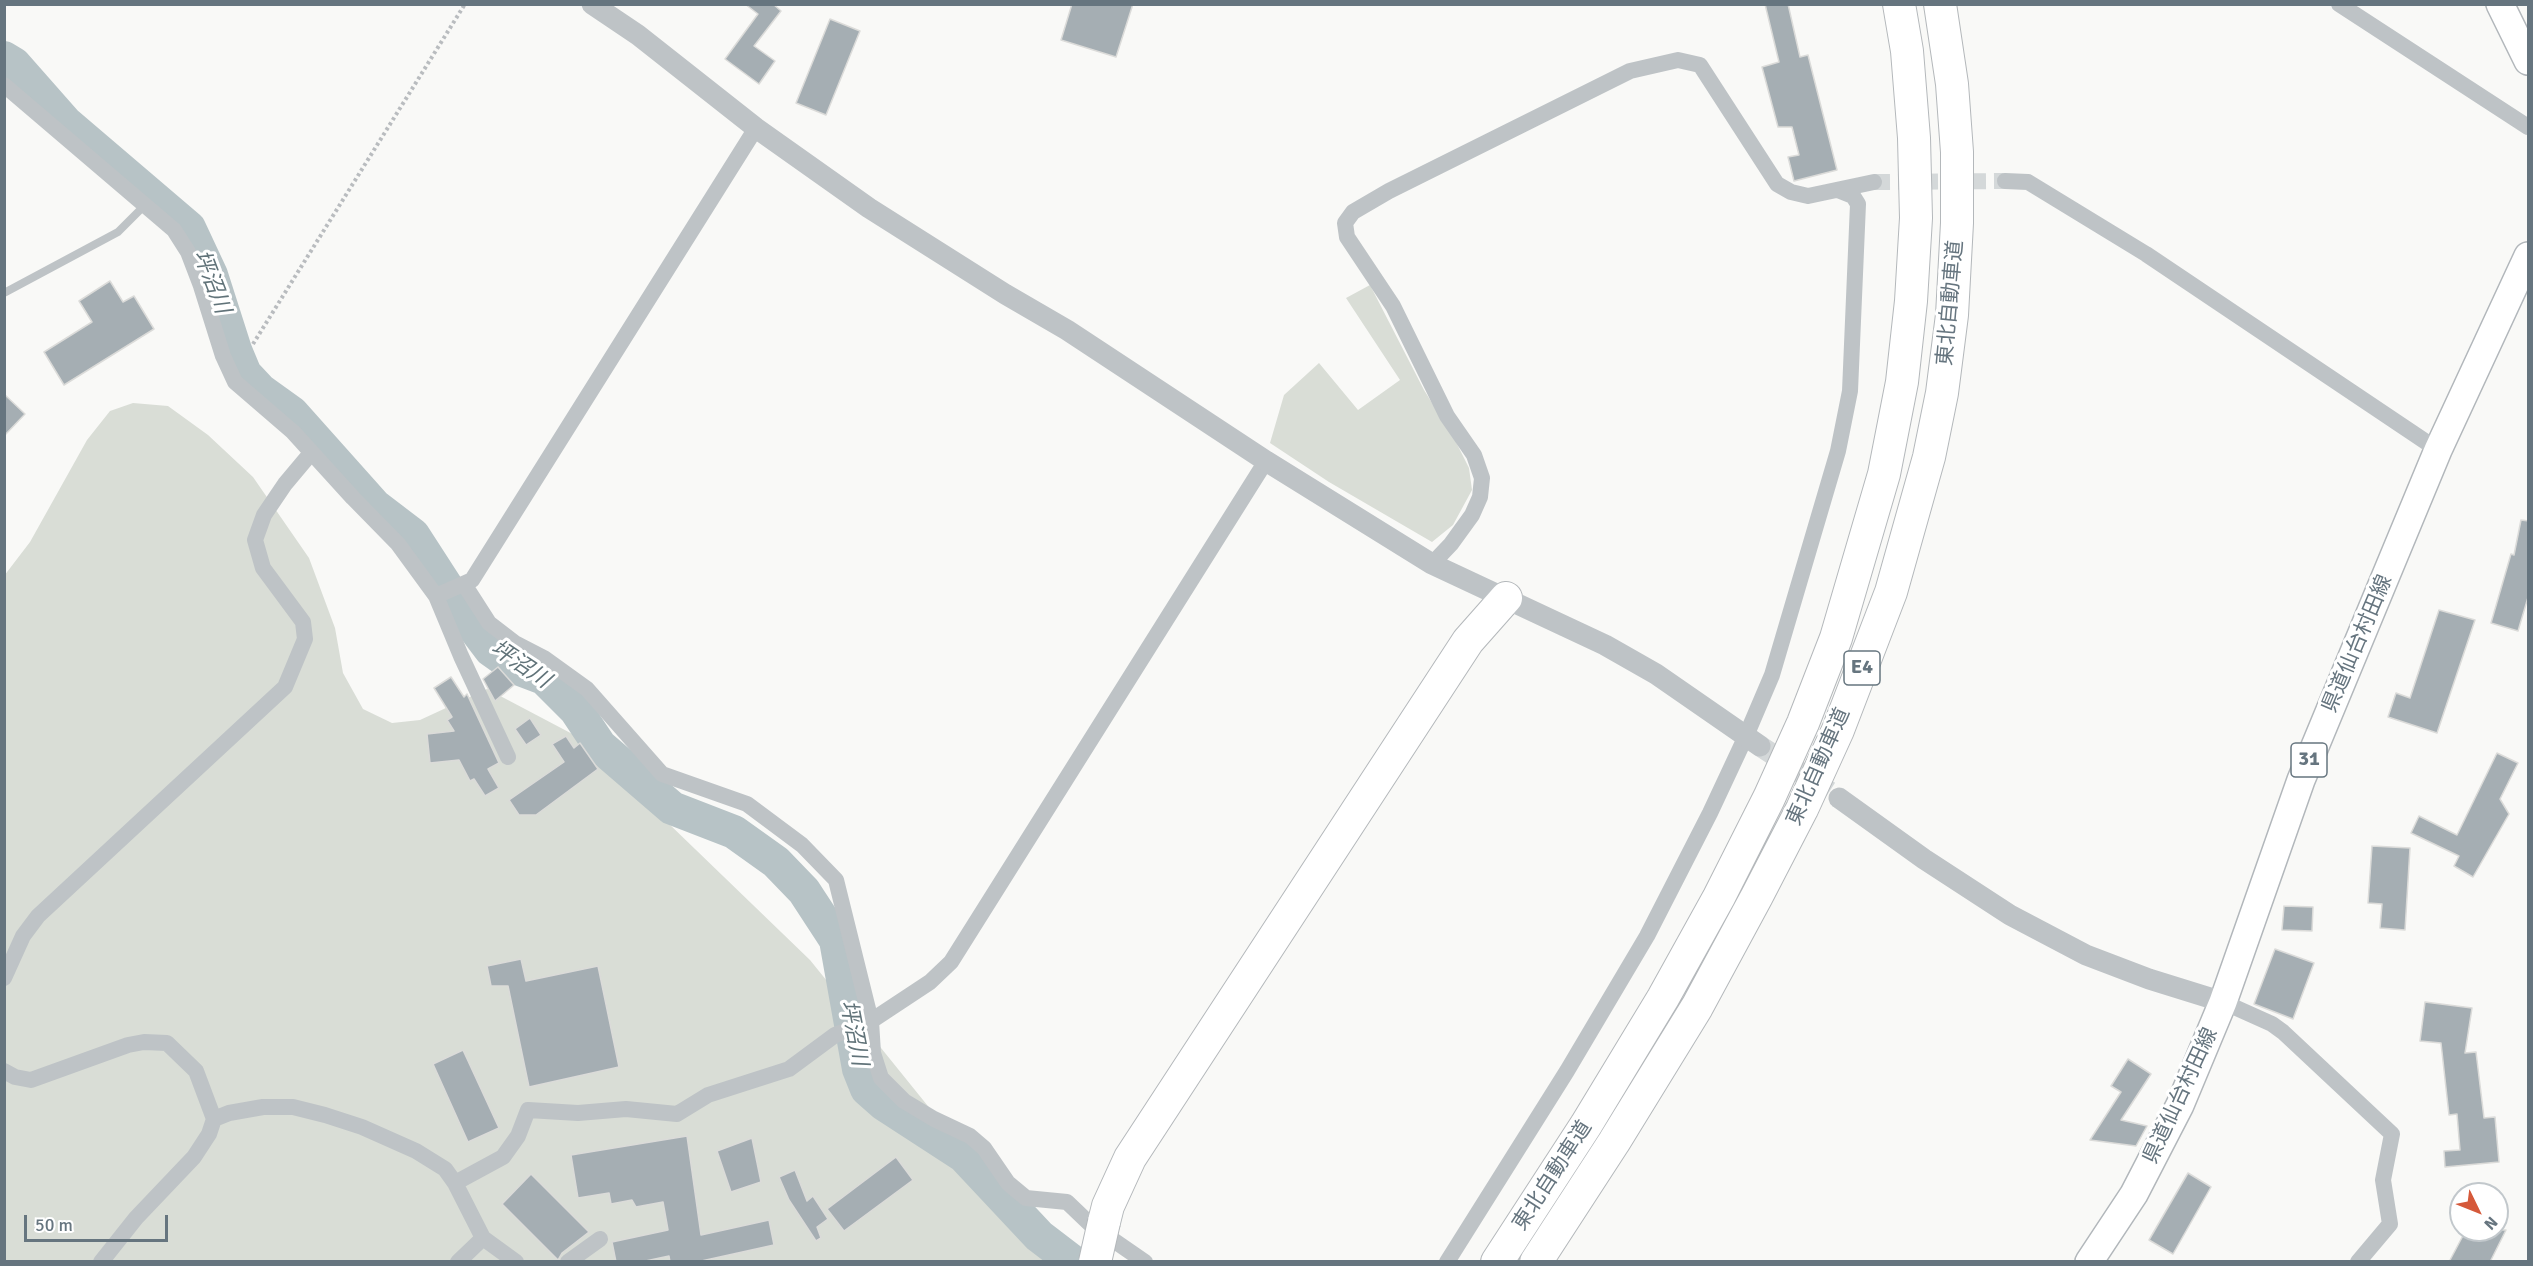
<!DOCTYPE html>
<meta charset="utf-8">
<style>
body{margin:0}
#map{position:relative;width:2533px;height:1266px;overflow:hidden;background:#f9f9f7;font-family:Signika,sans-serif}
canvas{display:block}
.frame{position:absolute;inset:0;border:6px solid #66757f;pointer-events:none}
.north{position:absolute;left:2449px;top:1182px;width:60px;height:60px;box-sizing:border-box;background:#fff;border:2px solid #c2c8cc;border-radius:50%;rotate:133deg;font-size:16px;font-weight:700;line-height:24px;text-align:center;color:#66757f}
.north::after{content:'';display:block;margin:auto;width:21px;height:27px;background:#d5593a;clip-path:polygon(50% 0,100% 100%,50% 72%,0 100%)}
.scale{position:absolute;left:24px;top:1215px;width:144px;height:27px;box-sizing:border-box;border:3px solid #66757f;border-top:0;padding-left:8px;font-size:18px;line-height:21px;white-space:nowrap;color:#66757f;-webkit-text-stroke:4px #fff;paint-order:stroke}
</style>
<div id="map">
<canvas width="2533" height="1266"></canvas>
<div class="frame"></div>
<div class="north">N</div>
<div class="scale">50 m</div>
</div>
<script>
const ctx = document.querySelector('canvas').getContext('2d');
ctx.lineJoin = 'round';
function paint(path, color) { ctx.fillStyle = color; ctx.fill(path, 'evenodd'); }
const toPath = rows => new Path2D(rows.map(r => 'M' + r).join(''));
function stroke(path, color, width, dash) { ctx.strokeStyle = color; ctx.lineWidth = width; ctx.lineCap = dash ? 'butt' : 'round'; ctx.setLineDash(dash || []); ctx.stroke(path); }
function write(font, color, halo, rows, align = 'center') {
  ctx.font = font + ' Signika,"Noto Sans JP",sans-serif'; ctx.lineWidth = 6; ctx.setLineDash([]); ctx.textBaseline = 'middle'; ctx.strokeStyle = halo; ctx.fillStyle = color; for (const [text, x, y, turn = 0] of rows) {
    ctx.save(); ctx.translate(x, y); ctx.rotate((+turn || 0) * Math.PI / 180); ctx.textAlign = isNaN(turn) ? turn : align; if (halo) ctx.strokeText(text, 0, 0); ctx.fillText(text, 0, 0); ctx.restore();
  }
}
paint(toPath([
 [1370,285,1424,390,1455,440,1469,468,1472,490,1453,525,1432,542,1329,482,1270,443,1284,395,1319,363,1358,410,1400,380,1346,298],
 [133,403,168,406,208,435,253,477,309,558,335,628,343,673,363,709,392,723,420,720,487,689,580,738,810,960,1053,1261,5,1261,4,576,30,542,87,440,110,411]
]), '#d9ddd6');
stroke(toPath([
 [4,58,14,64,66,123,189,228,211,275,235,350,245,374,260,390,292,413,375,506,413,535,466,617,491,650,515,667,544,678,576,710,600,746,672,808,734,832,776,862,804,891,836,940,859,1069,867,1089,884,1104,964,1156,1039,1236,1073,1262]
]), '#b7c3c6', 34);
const building = toPath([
 [745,4,773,4,781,11,754,46,775,61,759,84,725,59,758,14,745,4],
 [1072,4,1133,4,1116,57,1061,40,1072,4],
 [1765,4,1788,4,1800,57,1808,55,1837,170,1794,181,1788,157,1799,155,1792,127,1778,127,1762,67,1779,62,1765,4],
 [830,19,860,31,826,115,796,103,830,19],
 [110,281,123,302,134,296,154,329,64,385,44,352,92,322,79,301,110,281],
 [4,394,25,414,4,436,4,394],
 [2521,520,2529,521,2529,594,2518,631,2491,623,2511,554,2514,555,2521,520],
 [2439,610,2475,620,2437,733,2388,717,2396,693,2410,698,2439,610],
 [498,667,514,685,495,701,483,679,498,667],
 [451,677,464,697,467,694,499,763,488,769,499,788,485,796,474,779,470,781,459,760,430,763,427,734,454,731,447,720,452,717,434,688,451,677],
 [530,718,541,735,526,745,515,729,530,718],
 [566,736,574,748,580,743,598,769,536,815,519,815,509,800,564,762,552,744,566,736],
 [2497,753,2518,763,2500,799,2509,814,2473,877,2454,866,2459,856,2411,833,2419,816,2457,835,2497,753],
 [2372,846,2410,848,2405,930,2380,928,2382,904,2368,903,2372,846],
 [2284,906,2313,907,2312,931,2282,930,2284,906],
 [2275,949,2314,963,2293,1019,2254,1004,2275,949],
 [521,959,526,981,598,966,619,1067,529,1087,508,986,491,986,487,966,521,959],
 [2425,1002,2472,1008,2465,1053,2476,1052,2484,1118,2495,1117,2499,1162,2445,1167,2444,1151,2460,1150,2457,1114,2449,1115,2441,1043,2420,1041,2425,1002],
 [463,1050,499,1128,468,1142,433,1064,463,1050],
 [2128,1059,2151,1074,2121,1120,2147,1126,2136,1146,2090,1140,2121,1092,2111,1086,2128,1059],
 [687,1136,701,1235,769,1220,774,1245,697,1262,670,1262,669,1256,641,1262,616,1262,612,1242,668,1230,663,1202,636,1207,632,1200,611,1204,609,1193,578,1198,571,1155,687,1136],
 [752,1138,761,1182,731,1192,717,1151,752,1138],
 [896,1157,913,1180,844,1231,827,1209,896,1157],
 [795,1170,807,1201,813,1196,828,1219,817,1227,821,1238,816,1241,789,1200,779,1177,795,1170],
 [2188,1173,2211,1187,2173,1254,2149,1240,2188,1173],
 [531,1174,589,1232,562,1253,558,1260,502,1204,531,1174],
 [2466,1230,2506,1230,2490,1262,2449,1262,2466,1230]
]);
paint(building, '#a5aeb3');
stroke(building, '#dbdbd9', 1.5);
stroke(toPath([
 [1874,182,2005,181]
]), '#d4d8d9', 16, [16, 8]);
stroke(toPath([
 [1760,746,1839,798]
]), '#d4d8d9', 21, [21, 10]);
const primary = toPath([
 [2500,4,2528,61],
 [2089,1262,2134,1194,2180,1105,2223,1002,2301,780,2438,450,2528,256]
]);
const motorway = toPath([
 [1104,1222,1108,1206,1130,1158,1468,641,1506,598],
 [1497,1262,1586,1125,1663,998,1719,897,1769,798,1803,723,1836,638,1884,474,1902,382,1911,301,1916,218,1914,138,1907,51,1899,4],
 [1536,1262,1614,1142,1697,1007,1757,896,1802,809,1838,730,1891,592,1929,457,1942,393,1952,315,1957,223,1957,152,1952,84,1940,4]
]);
stroke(primary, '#b2b7bb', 30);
stroke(motorway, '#b4b8bb', 34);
stroke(toPath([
 [253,344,465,4]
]), '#b9bcbf', 4, [3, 3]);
stroke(toPath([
 [4,293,118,232,144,206]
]), '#bec3c6', 8);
stroke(toPath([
 [2339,4,2528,127],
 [4,85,174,230,188,252,201,286,223,356,235,382,293,432,353,498,398,544,436,596,472,580,756,128],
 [2005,181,2028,182,2146,254,2438,450],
 [1432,564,1451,544,1472,515,1480,497,1482,478,1474,455,1447,416,1393,306,1347,237,1345,223,1353,212,1389,191,1630,71,1678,60,1700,65,1777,184,1791,192,1808,196,1874,182],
 [464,584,489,623,515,643,544,658,587,689,662,774,747,804,802,845,836,880,871,1021,873,1053,881,1078,904,1101,934,1119,970,1136,984,1148,1008,1183,1026,1198,1067,1202,1090,1224,1145,1262],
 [436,596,461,656,508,757],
 [4,978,23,936,38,916,285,687,305,639,303,622,263,568,255,540,264,515,285,484,311,453],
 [2223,1002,2272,1024,2283,1032,2392,1134,2383,1180,2390,1224,2358,1262],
 [4,1071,15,1077,31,1080,128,1045,144,1042,167,1043,196,1071,214,1119],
 [455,1183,483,1238,458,1262],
 [483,1238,516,1262],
 [101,1262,136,1218,194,1157,209,1134,214,1119,229,1113,263,1107,293,1107,325,1115,362,1127,416,1151,445,1169,455,1183,503,1157,518,1136,528,1110,578,1113,626,1109,677,1114,708,1095,789,1069,835,1035,871,1021,930,982,951,962,1266,461],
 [568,1262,600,1239],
 [1447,1262,1567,1071,1647,936,1710,813,1746,736,1772,675,1838,451,1850,391,1858,204,1853,196,1838,190]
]), '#bec3c6', 16);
stroke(toPath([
 [592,4,638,35,756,128,869,208,1005,294,1067,330,1266,461,1432,564,1605,645,1656,674,1760,746],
 [1839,798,1924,859,2010,915,2086,955,2149,979,2223,1002]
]), '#bec3c6', 21);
stroke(primary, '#fff', 27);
stroke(motorway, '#fff', 32);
const motorwayBridge = toPath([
 [1095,1262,1104,1222]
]);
stroke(motorwayBridge, '#b4b8bb', 34, []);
stroke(motorwayBridge, '#fff', 32);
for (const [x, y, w] of [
 [1862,668,36],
 [2309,760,36]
]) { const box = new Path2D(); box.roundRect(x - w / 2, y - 17, w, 34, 4.5); ctx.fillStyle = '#fff'; ctx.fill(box); stroke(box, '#66757f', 1.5); }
write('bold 20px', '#66757f', null, [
 ["E4",1862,668],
 ["31",2309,760]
]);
write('21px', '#66757f', '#fff', [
 ["東北自動車道",1951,303,-85],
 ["県道仙台村田線",2358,644,-67],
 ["東北自動車道",1819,767,-66],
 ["県道仙台村田線",2181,1096,-65],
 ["東北自動車道",1553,1176,-57]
]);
write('italic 22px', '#617379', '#fff', [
 ["坪沼川",211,282,69],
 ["坪沼川",520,665,34],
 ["坪沼川",853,1033,79]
]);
</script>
